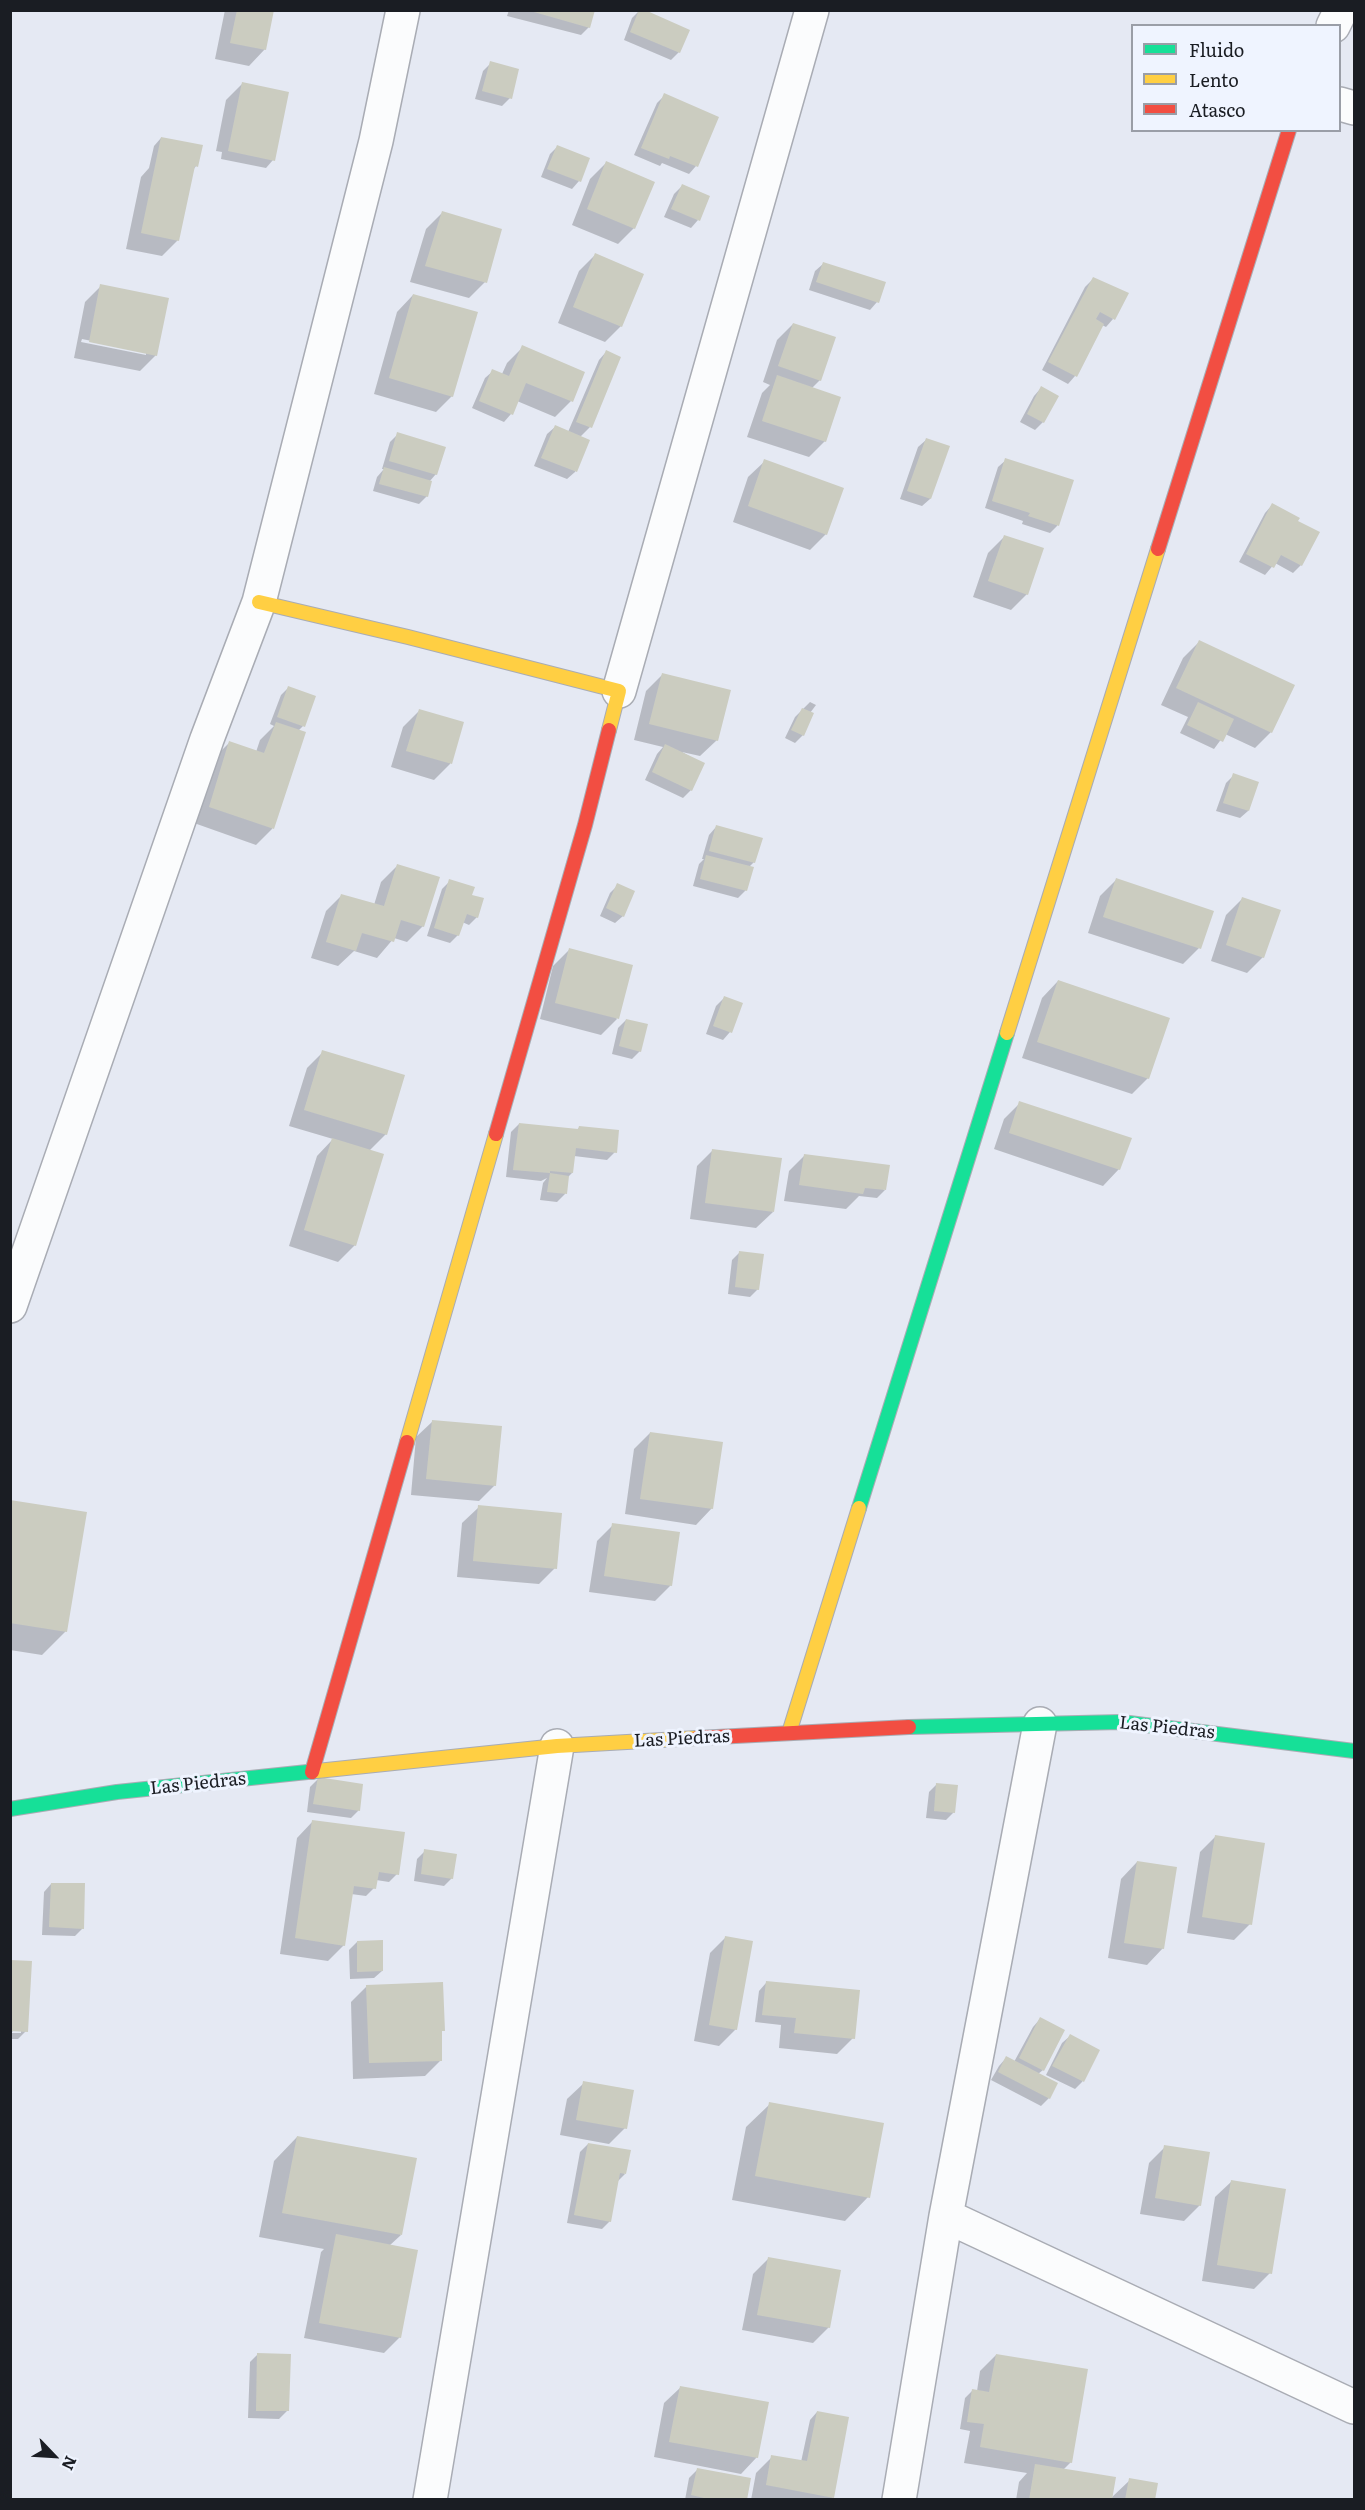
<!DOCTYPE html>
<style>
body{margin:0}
#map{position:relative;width:1365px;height:2510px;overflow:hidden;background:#e5e9f3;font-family:Literata,serif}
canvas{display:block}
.frame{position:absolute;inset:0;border:12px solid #1a1d23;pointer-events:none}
.legend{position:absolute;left:1131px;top:24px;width:210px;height:108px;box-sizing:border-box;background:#eff4ff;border:2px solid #9a9ea7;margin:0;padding:8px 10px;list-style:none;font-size:18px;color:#1a1d23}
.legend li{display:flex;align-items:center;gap:12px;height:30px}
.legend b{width:30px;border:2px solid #9a9ea7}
.north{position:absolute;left:24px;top:2426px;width:60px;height:60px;-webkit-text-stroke:4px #eff4ff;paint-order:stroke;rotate:115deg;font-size:16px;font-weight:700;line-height:24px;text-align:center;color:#1a1d23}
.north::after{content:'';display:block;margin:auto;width:21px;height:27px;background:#1a1d23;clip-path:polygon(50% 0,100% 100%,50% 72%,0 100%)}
</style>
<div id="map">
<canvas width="1365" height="2510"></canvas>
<div class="frame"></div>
<ul class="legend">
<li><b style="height:8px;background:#16e098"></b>Fluido</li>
<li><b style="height:8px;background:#ffcf43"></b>Lento</li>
<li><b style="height:8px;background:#f24e42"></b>Atasco</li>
</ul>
<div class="north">N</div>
</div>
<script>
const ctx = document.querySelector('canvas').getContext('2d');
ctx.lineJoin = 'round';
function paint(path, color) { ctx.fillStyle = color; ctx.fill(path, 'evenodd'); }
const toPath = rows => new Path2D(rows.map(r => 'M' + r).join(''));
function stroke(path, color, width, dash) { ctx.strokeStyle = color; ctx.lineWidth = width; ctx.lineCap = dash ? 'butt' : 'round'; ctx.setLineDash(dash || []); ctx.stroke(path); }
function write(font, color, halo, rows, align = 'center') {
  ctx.font = font + ' Literata,serif'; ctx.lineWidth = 6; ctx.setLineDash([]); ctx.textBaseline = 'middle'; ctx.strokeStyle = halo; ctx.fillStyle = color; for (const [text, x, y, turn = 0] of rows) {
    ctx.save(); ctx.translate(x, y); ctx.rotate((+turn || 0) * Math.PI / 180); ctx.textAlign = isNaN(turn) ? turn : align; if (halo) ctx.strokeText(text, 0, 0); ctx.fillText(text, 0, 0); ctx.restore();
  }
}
paint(toPath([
 [225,10,272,10,265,49,249,66,215,59],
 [509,10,593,10,589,27,581,35,507,16],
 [640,10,679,52,671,60,624,40,632,18],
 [491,63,510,98,502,106,475,99,483,71],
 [242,84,273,160,266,168,221,159,222,152,216,151,226,100],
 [665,95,696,166,689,174,662,163,660,166,634,155,657,103],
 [161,138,196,166,193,170,178,240,162,256,126,249,141,177,149,168,154,146],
 [557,147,588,159,579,181,572,189,541,177,550,154],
 [606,163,634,228,618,244,572,225,590,179],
 [682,186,698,220,691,228,664,217,674,194],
 [442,213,485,282,469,298,410,282,426,229],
 [595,255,621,326,605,342,558,323,579,271],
 [823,264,877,302,870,310,809,290,815,271],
 [1093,279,1113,319,1106,327,1102,325,1075,376,1068,384,1042,370,1085,287],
 [101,286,156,355,140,371,74,358,85,302],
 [82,339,146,352,146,355,81,342],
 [413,295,452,396,436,412,374,394,397,312],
 [793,324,820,380,812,388,825,441,809,457,747,437,762,393,770,385,763,382,777,340],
 [523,347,571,401,555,417,517,401,511,414,504,422,472,408,485,378,493,371,502,374,507,363],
 [606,352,590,427,580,437,588,441,575,472,567,479,534,466,547,434,555,427,568,432,599,360],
 [1041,388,1043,422,1035,430,1020,422,1034,396],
 [398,434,436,474,429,482,427,496,419,504,373,491,377,477,384,469,382,469,390,442],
 [926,440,930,499,922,506,900,499,918,447],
 [1006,460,1072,481,1057,526,1050,533,1022,524,1023,521,985,508,998,467],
 [765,461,826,534,810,550,733,522,748,477],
 [1272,505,1296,522,1301,565,1293,573,1275,563,1265,575,1239,562,1265,513],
 [1004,537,1027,594,1011,610,973,597,988,553],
 [1199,642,1271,732,1255,748,1225,734,1214,749,1180,733,1188,717,1161,705,1183,658],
 [663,674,717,740,700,756,682,752,703,764,691,790,683,798,645,780,657,754,663,747,634,740,646,691],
 [288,688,303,726,298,731,304,733,272,829,256,845,194,823,213,759,229,743,256,752,260,740,274,726,270,724,281,695],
 [810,702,816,705,810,713,803,735,795,743,785,738,795,717],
 [419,711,462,723,450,764,434,780,391,767,403,727],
 [1234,775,1257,783,1248,811,1240,818,1216,811,1226,783],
 [716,827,754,862,749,867,746,890,738,898,693,886,699,864,704,859,702,859,709,835],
 [397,866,423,926,407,942,394,938,377,958,354,951,338,966,311,958,326,911,342,895,374,905,381,882],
 [1116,880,1199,948,1183,964,1088,933,1100,896],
 [450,881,471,896,477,917,469,925,462,922,458,935,450,943,427,936,442,889],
 [618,885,623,916,615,923,600,916,610,893],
 [1242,899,1263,957,1247,973,1211,961,1226,915],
 [569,950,617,1019,601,1035,540,1019,553,966],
 [1058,981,1148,1078,1132,1094,1022,1058,1042,998],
 [724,998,741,1004,730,1032,723,1040,706,1034,716,1006],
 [626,1020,640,1051,632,1059,612,1054,618,1028],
 [323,1052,386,1134,369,1151,355,1245,338,1262,289,1246,317,1156,333,1139,289,1126,307,1068],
 [1020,1103,1119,1169,1103,1186,994,1149,1004,1119],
 [519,1124,576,1130,579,1128,615,1152,607,1160,574,1156,572,1173,568,1177,565,1194,557,1202,540,1200,543,1183,547,1178,541,1181,506,1177,511,1132],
 [713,1150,773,1212,756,1228,690,1219,697,1166],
 [805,1155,885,1190,877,1198,859,1196,846,1209,784,1201,789,1171],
 [740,1252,758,1289,750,1297,728,1294,732,1260],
 [433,1421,495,1485,479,1501,411,1495,416,1437],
 [650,1433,712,1508,696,1525,625,1514,634,1449],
 [10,1502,66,1631,42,1655,10,1650],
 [479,1507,555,1568,539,1584,457,1577,462,1523],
 [613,1525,671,1585,655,1601,589,1592,597,1541],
 [318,1779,359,1810,351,1818,307,1812,310,1787],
 [937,1784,954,1812,946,1820,926,1818,929,1792],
 [313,1821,397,1874,389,1882,376,1880,374,1888,366,1896,351,1894,344,1945,328,1961,280,1954,297,1838],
 [1216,1836,1250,1924,1234,1940,1187,1933,1200,1852],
 [425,1851,452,1878,444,1886,414,1881,417,1859],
 [1137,1862,1163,1948,1147,1965,1108,1958,1121,1879],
 [51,1884,83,1928,75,1936,42,1935,44,1892],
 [726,1937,736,2029,719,2046,694,2041,710,1953],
 [357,1942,382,1971,374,1978,350,1979,349,1950],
 [10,1962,26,2031,18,2039,10,2039],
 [14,2030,21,2030,21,2033,11,2033],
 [766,1983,853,2038,837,2054,779,2048,781,2025,755,2022,759,1991],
 [367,1986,443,2030,440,2033,441,2060,425,2076,353,2079,351,2002],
 [1040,2019,1043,2070,1038,2074,1049,2098,1041,2106,991,2080,999,2066,1006,2058,1014,2062,1033,2027],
 [1070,2036,1098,2051,1082,2082,1075,2089,1046,2075,1062,2043],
 [584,2083,625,2128,609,2144,560,2135,567,2099],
 [770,2104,868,2197,845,2221,732,2200,746,2127],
 [297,2137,401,2235,389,2246,400,2337,384,2353,304,2338,321,2252,324,2249,259,2237,274,2161],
 [588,2144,625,2174,617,2182,610,2221,602,2229,567,2223,580,2152],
 [1165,2147,1200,2205,1184,2221,1140,2214,1149,2163],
 [1232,2181,1270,2273,1254,2289,1202,2281,1215,2197],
 [769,2258,829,2327,813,2343,742,2330,753,2274],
 [258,2354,287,2411,279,2419,248,2418,250,2362],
 [996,2355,1071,2462,1063,2470,1111,2498,1130,2480,1154,2500,1016,2500,1019,2482,1027,2473,964,2463,970,2431,960,2429,965,2398,972,2391,977,2391,980,2371],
 [681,2387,757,2457,741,2474,654,2457,664,2403],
 [817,2412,833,2497,830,2500,751,2500,756,2473,772,2457,801,2462,810,2420],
 [697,2470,745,2500,685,2500,689,2478]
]), '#0003');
paint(toPath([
 [237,10,274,10,266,50,230,43],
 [527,10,595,10,590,28],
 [639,10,645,10,690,30,680,53,630,32],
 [490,61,519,69,512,99,482,91],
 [242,82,289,92,275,161,228,151],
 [664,93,719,117,698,167,670,156,669,159,641,148],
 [161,137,203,145,198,167,195,166,179,241,141,233],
 [557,145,590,158,581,182,547,169],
 [606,161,655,182,635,229,587,209],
 [682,184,710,196,700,221,671,209],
 [442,211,502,229,487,283,425,266],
 [595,253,644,274,622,327,573,307],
 [823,262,886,282,879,303,816,282],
 [1093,277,1129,293,1115,320,1100,312,1096,319,1104,324,1077,377,1048,362],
 [100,284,169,298,157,356,89,342],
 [413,294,478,312,453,397,389,378],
 [793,323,836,337,821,381,778,366],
 [522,345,585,372,573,402,526,383,513,415,479,401,492,369,509,376],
 [606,350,621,357,592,428,576,422],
 [777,375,841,397,826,442,762,421],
 [1041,386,1059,396,1044,423,1027,414],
 [555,425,590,440,577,472,541,458],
 [397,432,446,447,437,475,389,461],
 [926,438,950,446,931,499,907,491],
 [1005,458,1074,480,1059,526,1028,516,1030,513,992,501],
 [764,459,844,488,827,535,748,506],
 [384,467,432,481,428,497,379,484],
 [1272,503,1300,518,1298,521,1320,532,1302,566,1281,555,1274,568,1246,554],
 [1004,535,1044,548,1028,595,988,581],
 [1199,640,1295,685,1272,733,1176,688],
 [662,673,731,690,718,741,649,724],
 [288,686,316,696,305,727,277,717],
 [1198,702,1234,719,1223,742,1187,725],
 [802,708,814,713,804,736,791,730],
 [419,709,464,722,452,764,406,751],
 [276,722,306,732,274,829,209,807,229,741,264,753],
 [665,744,705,763,692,791,652,772],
 [1233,773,1259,782,1249,811,1223,803],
 [716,825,763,838,755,863,709,851],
 [706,855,754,867,747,891,700,879],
 [397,864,440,877,424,927,401,920,394,942,362,933,356,951,326,942,341,894,384,906],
 [1116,878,1214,911,1201,949,1103,917],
 [449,879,475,887,472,895,484,898,478,918,467,914,459,936,434,928],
 [617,883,635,891,624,917,606,908],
 [1242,897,1281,910,1264,958,1226,945],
 [569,948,633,965,619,1019,555,1003],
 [1058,980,1170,1018,1149,1079,1037,1042],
 [724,996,743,1003,732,1033,713,1026],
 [626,1019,648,1024,641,1052,619,1046],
 [322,1050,405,1075,387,1135,304,1110],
 [1019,1101,1132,1138,1120,1170,1009,1133],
 [519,1123,578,1129,579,1126,619,1130,617,1153,576,1148,573,1173,550,1171,550,1173,569,1176,567,1194,547,1192,550,1173,513,1170],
 [332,1138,384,1154,356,1246,304,1230],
 [712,1149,782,1158,774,1212,705,1203],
 [804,1154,890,1165,886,1190,865,1188,863,1194,799,1185],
 [739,1251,764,1254,759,1290,735,1287],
 [432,1420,502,1426,496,1486,426,1479],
 [650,1432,723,1442,713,1509,640,1499],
 [10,1500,87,1512,67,1632,10,1623],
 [478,1505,562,1513,557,1569,473,1561],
 [612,1523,680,1532,672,1586,604,1576],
 [318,1777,363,1784,360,1811,313,1804],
 [936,1783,958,1785,955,1813,934,1811],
 [312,1820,405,1832,399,1875,379,1872,376,1889,354,1886,345,1946,295,1938],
 [1215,1835,1265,1843,1252,1925,1202,1917],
 [424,1849,457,1854,453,1879,421,1874],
 [1137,1861,1177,1867,1164,1949,1124,1943],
 [51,1883,85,1883,84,1929,49,1927],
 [725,1936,753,1941,737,2030,709,2025],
 [383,1940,383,1971,357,1972,357,1941],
 [10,1960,32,1961,28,2032,10,2031],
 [766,1981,860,1990,855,2039,794,2033,796,2018,762,2015],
 [443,1982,445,2031,442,2031,442,2061,369,2063,366,1985],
 [1040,2017,1065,2030,1044,2071,1019,2058],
 [1070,2034,1100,2050,1084,2082,1052,2066],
 [1006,2056,1058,2083,1050,2099,998,2072],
 [583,2081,634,2090,627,2129,576,2120],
 [769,2102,884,2123,870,2198,755,2176],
 [297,2136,417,2158,402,2235,282,2213],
 [588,2143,631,2150,626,2174,620,2173,611,2222,574,2215],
 [1164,2145,1210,2152,1201,2206,1155,2198],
 [1231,2180,1286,2189,1272,2274,1217,2265],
 [336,2234,418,2250,401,2338,319,2323],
 [768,2257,841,2270,830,2328,757,2315],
 [257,2353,291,2354,289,2411,256,2411],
 [996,2354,1088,2369,1072,2463,980,2447,984,2424,967,2422,972,2389,989,2392],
 [680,2386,769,2402,758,2458,669,2442],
 [817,2411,849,2417,834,2498,766,2485,771,2455,807,2461],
 [1035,2464,1116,2477,1112,2500,1029,2500],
 [697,2468,751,2478,747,2500,713,2500,691,2495],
 [1129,2478,1158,2483,1155,2500,1125,2500]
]), '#cbccc0');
const street = toPath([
 [1333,26,1341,10],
 [1340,104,1354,108],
 [619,691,812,10],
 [10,1306,207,739,259,602,376,141,403,10],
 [946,2216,1354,2407],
 [430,2500,557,1746],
 [899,2500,946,2216,1040,1724]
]);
const fast = toPath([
 [859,1508,1007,1033],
 [909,1727,1121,1722,1354,1751],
 [10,1809,117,1792,317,1771]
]);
const slow = toPath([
 [259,602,408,637,619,691,609,730],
 [1007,1033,1158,549],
 [407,1442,496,1134],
 [789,1733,859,1508],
 [317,1771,557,1746,697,1738]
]);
const jam = toPath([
 [1158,549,1289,130],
 [496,1134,585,825,609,730],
 [697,1738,909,1727],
 [312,1772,407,1442]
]);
stroke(street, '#a9acb4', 36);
stroke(fast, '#a9acb4', 16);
stroke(slow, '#a9acb4', 16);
stroke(jam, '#a9acb4', 16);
stroke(street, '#fbfcfd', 33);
stroke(fast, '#16e098', 14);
stroke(slow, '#ffcf43', 14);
stroke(jam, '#f24e42', 14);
write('18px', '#1a1d23', '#eff4ff', [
 ["Las Piedras",1167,1728,6],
 ["Las Piedras",682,1739,-3],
 ["Las Piedras",198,1784,-6]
]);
</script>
